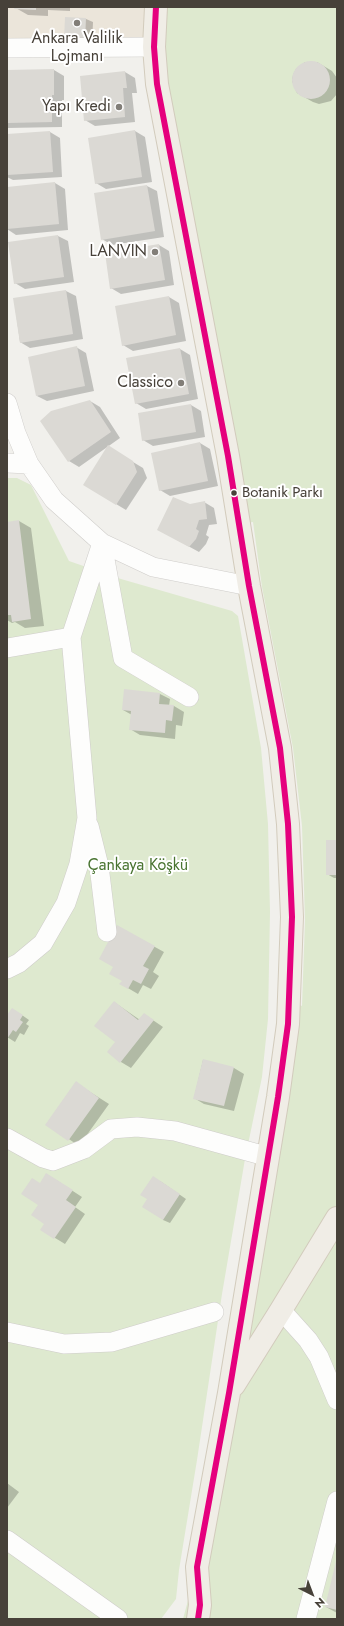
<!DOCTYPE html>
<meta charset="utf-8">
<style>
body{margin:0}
#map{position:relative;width:344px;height:1626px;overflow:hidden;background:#f1f0ec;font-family:Jost,sans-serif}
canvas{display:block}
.frame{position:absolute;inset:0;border:8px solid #474139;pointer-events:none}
.north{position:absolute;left:292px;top:1574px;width:40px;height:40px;-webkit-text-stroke:3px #fff;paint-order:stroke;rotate:138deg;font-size:11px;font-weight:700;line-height:16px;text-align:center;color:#474139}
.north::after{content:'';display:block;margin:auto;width:14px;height:18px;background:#474139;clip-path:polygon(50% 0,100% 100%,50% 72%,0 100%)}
</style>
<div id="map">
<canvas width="344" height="1626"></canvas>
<div class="frame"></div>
<div class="north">N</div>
</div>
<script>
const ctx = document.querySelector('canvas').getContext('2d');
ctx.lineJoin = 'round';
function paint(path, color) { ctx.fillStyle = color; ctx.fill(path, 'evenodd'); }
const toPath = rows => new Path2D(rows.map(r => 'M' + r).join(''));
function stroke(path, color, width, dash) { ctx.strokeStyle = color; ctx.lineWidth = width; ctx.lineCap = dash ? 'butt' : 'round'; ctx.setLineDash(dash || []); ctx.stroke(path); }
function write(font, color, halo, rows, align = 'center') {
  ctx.font = font + ' Jost,sans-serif'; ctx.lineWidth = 4; ctx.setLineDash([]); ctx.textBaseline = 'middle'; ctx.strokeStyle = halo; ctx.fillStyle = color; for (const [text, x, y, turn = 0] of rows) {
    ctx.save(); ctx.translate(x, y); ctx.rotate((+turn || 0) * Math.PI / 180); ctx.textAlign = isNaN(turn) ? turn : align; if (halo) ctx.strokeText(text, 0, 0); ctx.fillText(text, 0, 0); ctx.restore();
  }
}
paint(toPath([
 [7,7,148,7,146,40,7,41]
]), '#ebe5da');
paint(toPath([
 [156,7,337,7,337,1619,183,1619,197,1567,289,1001,302,1006,305,920,302,826,293,748,262,587,253,522,240,524,209,356],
 [7,478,17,478,31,485,69,561,121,579,232,611,238,616,261,748,268,824,270,912,268,1019,262,1077,245,1159,222,1294,197,1460,179,1570,176,1599,161,1619,7,1619]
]), '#dee9cf');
paint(toPath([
 [14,7,70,7,70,11,48,10,48,16,28,15],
 [66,18,86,19,93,22,92,44,72,43],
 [305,62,317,62,332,71,337,78,337,94,331,101,319,104,313,102,297,93,292,81,293,75,296,69],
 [54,70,64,76,64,100,62,100,62,127,7,128,7,71],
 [125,72,135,78,137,93,132,93,135,122,95,126,85,120],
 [135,131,145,137,152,182,106,189,96,183],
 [50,132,60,138,62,177,13,180,7,177,7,135],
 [55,183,65,189,68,230,16,235,7,229,7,188],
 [147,186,157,191,164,237,112,245,102,239],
 [58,236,68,241,74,282,25,289,15,283,9,243],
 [159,245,169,251,174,285,121,294,111,288],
 [66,291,76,296,83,339,30,348,20,342,14,299],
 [169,297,179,303,186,341,133,351,123,345],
 [76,347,86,353,94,391,47,401,37,396],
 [180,349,190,355,198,399,146,409,136,403],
 [90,401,100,407,120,438,79,467,69,461],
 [191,405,201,411,205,437,153,446,143,440],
 [200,443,210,449,218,486,170,496,160,490],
 [118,453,143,468,147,478,126,510,116,504],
 [204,502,214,508,217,524,209,525,206,535,209,537,206,544,199,552,168,535,189,505],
 [19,521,31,528,44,626,25,628,15,622,12,623,7,620,7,523],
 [160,694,170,699,169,706,174,706,184,712,182,726,176,725,175,739,140,735,130,729,132,715,123,710],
 [337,841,337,878,334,878,327,874],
 [117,926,164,952,153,972,159,976,151,989,143,985,138,994,121,984,123,981,114,966],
 [114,1002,140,1020,144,1014,163,1027,131,1068,121,1062,116,1042],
 [19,1013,29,1020,26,1024,29,1026,24,1035,20,1033,15,1042,7,1037,7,1017],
 [203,1060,234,1068,244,1074,234,1111,204,1104,194,1098],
 [76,1083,109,1104,79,1146,47,1124],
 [56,1180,82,1197,75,1207,85,1214,65,1244,42,1230,46,1224,39,1205,40,1184],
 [160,1181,186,1199,170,1223,163,1220],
 [7,1483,19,1492,7,1508],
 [337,1563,337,1613,326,1607]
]), '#0003');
paint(toPath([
 [15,7,36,7,36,10,14,9],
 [65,17,86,18,85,41,64,40],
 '292 80a19 19 0 1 1 38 0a19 19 0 1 1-38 0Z',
 [54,69,54,95,52,95,52,122,7,123,7,70],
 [125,71,127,88,123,88,125,117,84,121,80,76],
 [135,130,142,177,95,184,88,138],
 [50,131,53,172,7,175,7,134],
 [55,182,59,224,7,229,7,187],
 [147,185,155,231,101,240,94,193],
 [58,235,64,277,14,284,8,242],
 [159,244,165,280,110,289,105,253],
 [66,290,73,334,20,343,13,298],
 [169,296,176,335,122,346,115,306],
 [77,346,85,386,36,396,28,357],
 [180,348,189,394,135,404,126,358],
 [90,400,111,432,68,462,40,421,51,411],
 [191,404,196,432,142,441,138,413],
 [200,442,208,481,159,491,151,453],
 [108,445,133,461,137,472,116,505,83,485],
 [173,497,190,504,205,501,207,519,199,520,196,529,199,531,196,539,189,547,157,530],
 [19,520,31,619,12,622,11,615,7,615,7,522],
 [124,689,160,693,159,704,174,705,172,721,166,720,165,733,129,730,131,711,122,710],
 [326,840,337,840,337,875,326,875],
 [117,925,155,946,143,966,149,969,141,984,133,980,128,989,119,984,122,981,109,974,113,967,99,959],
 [114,1001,138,1020,144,1013,154,1020,120,1063,107,1052,115,1042,94,1026],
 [12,1008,23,1015,20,1020,23,1022,16,1032,13,1030,7,1039,7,1015],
 [203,1059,234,1067,224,1106,193,1099],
 [76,1081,99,1098,68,1141,45,1125],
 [46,1173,73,1190,66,1200,76,1207,54,1239,40,1230,44,1224,31,1215,38,1205,21,1194,32,1178,40,1183],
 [153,1176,180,1194,163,1220,142,1207,147,1199,140,1195],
 [336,1561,337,1561,337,1610,325,1607]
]), '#dbd9d4');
const minor = toPath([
 [7,48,154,47],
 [7,403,16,433,29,464,54,500,102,543,153,567,249,586],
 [7,463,29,464],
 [102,543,123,658,189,697],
 [7,648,71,637,101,546],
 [89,826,99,866,107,932],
 [7,969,19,963,43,943,66,903,79,864,87,818,71,637],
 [7,1138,43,1158,53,1161,84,1149,111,1129,137,1127,175,1131,269,1157],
 [281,1310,308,1340,319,1357,337,1400],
 [7,1332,64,1344,112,1342,214,1312],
 [7,1540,118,1619],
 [306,1619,337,1501]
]);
const major = toPath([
 [156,7,154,47,157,84,228,456,249,586,280,748,288,824,292,917,288,1024,278,1097,229,1393,197,1567,200,1605,198,1619],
 [234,1385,281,1310,337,1218]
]);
stroke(minor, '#cfcdca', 20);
stroke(major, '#d2cbbc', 24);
stroke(minor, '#fdfdfc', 19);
stroke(major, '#f0ede6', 22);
stroke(toPath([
 [156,7,154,47,157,84,228,456,249,586,280,748,288,824,292,917,288,1024,278,1097,229,1393,197,1567,200,1605,198,1619]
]), '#e5007d', 6);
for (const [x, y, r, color] of [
 [77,23,4,"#827e78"],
 [119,107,4,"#827e78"],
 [155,252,4,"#827e78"],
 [181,383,4,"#827e78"],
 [234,493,3.5,"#474139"]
]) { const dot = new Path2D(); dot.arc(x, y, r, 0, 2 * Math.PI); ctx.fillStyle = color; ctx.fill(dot); stroke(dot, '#fff', 1.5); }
write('15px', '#474139', '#fff', [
 ["Botanik Parkı",242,493]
], 'left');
write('16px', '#474139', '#fff', [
 ["Ankara Valilik",77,39,"center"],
 ["Lojmanı",77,57,"center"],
 ["Yapı Kredi",111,107],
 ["LANVIN",147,252],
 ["Classico",173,383]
], 'right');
write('16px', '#497431', '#fff', [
 ["Çankaya Köşkü",138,866]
]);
</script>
